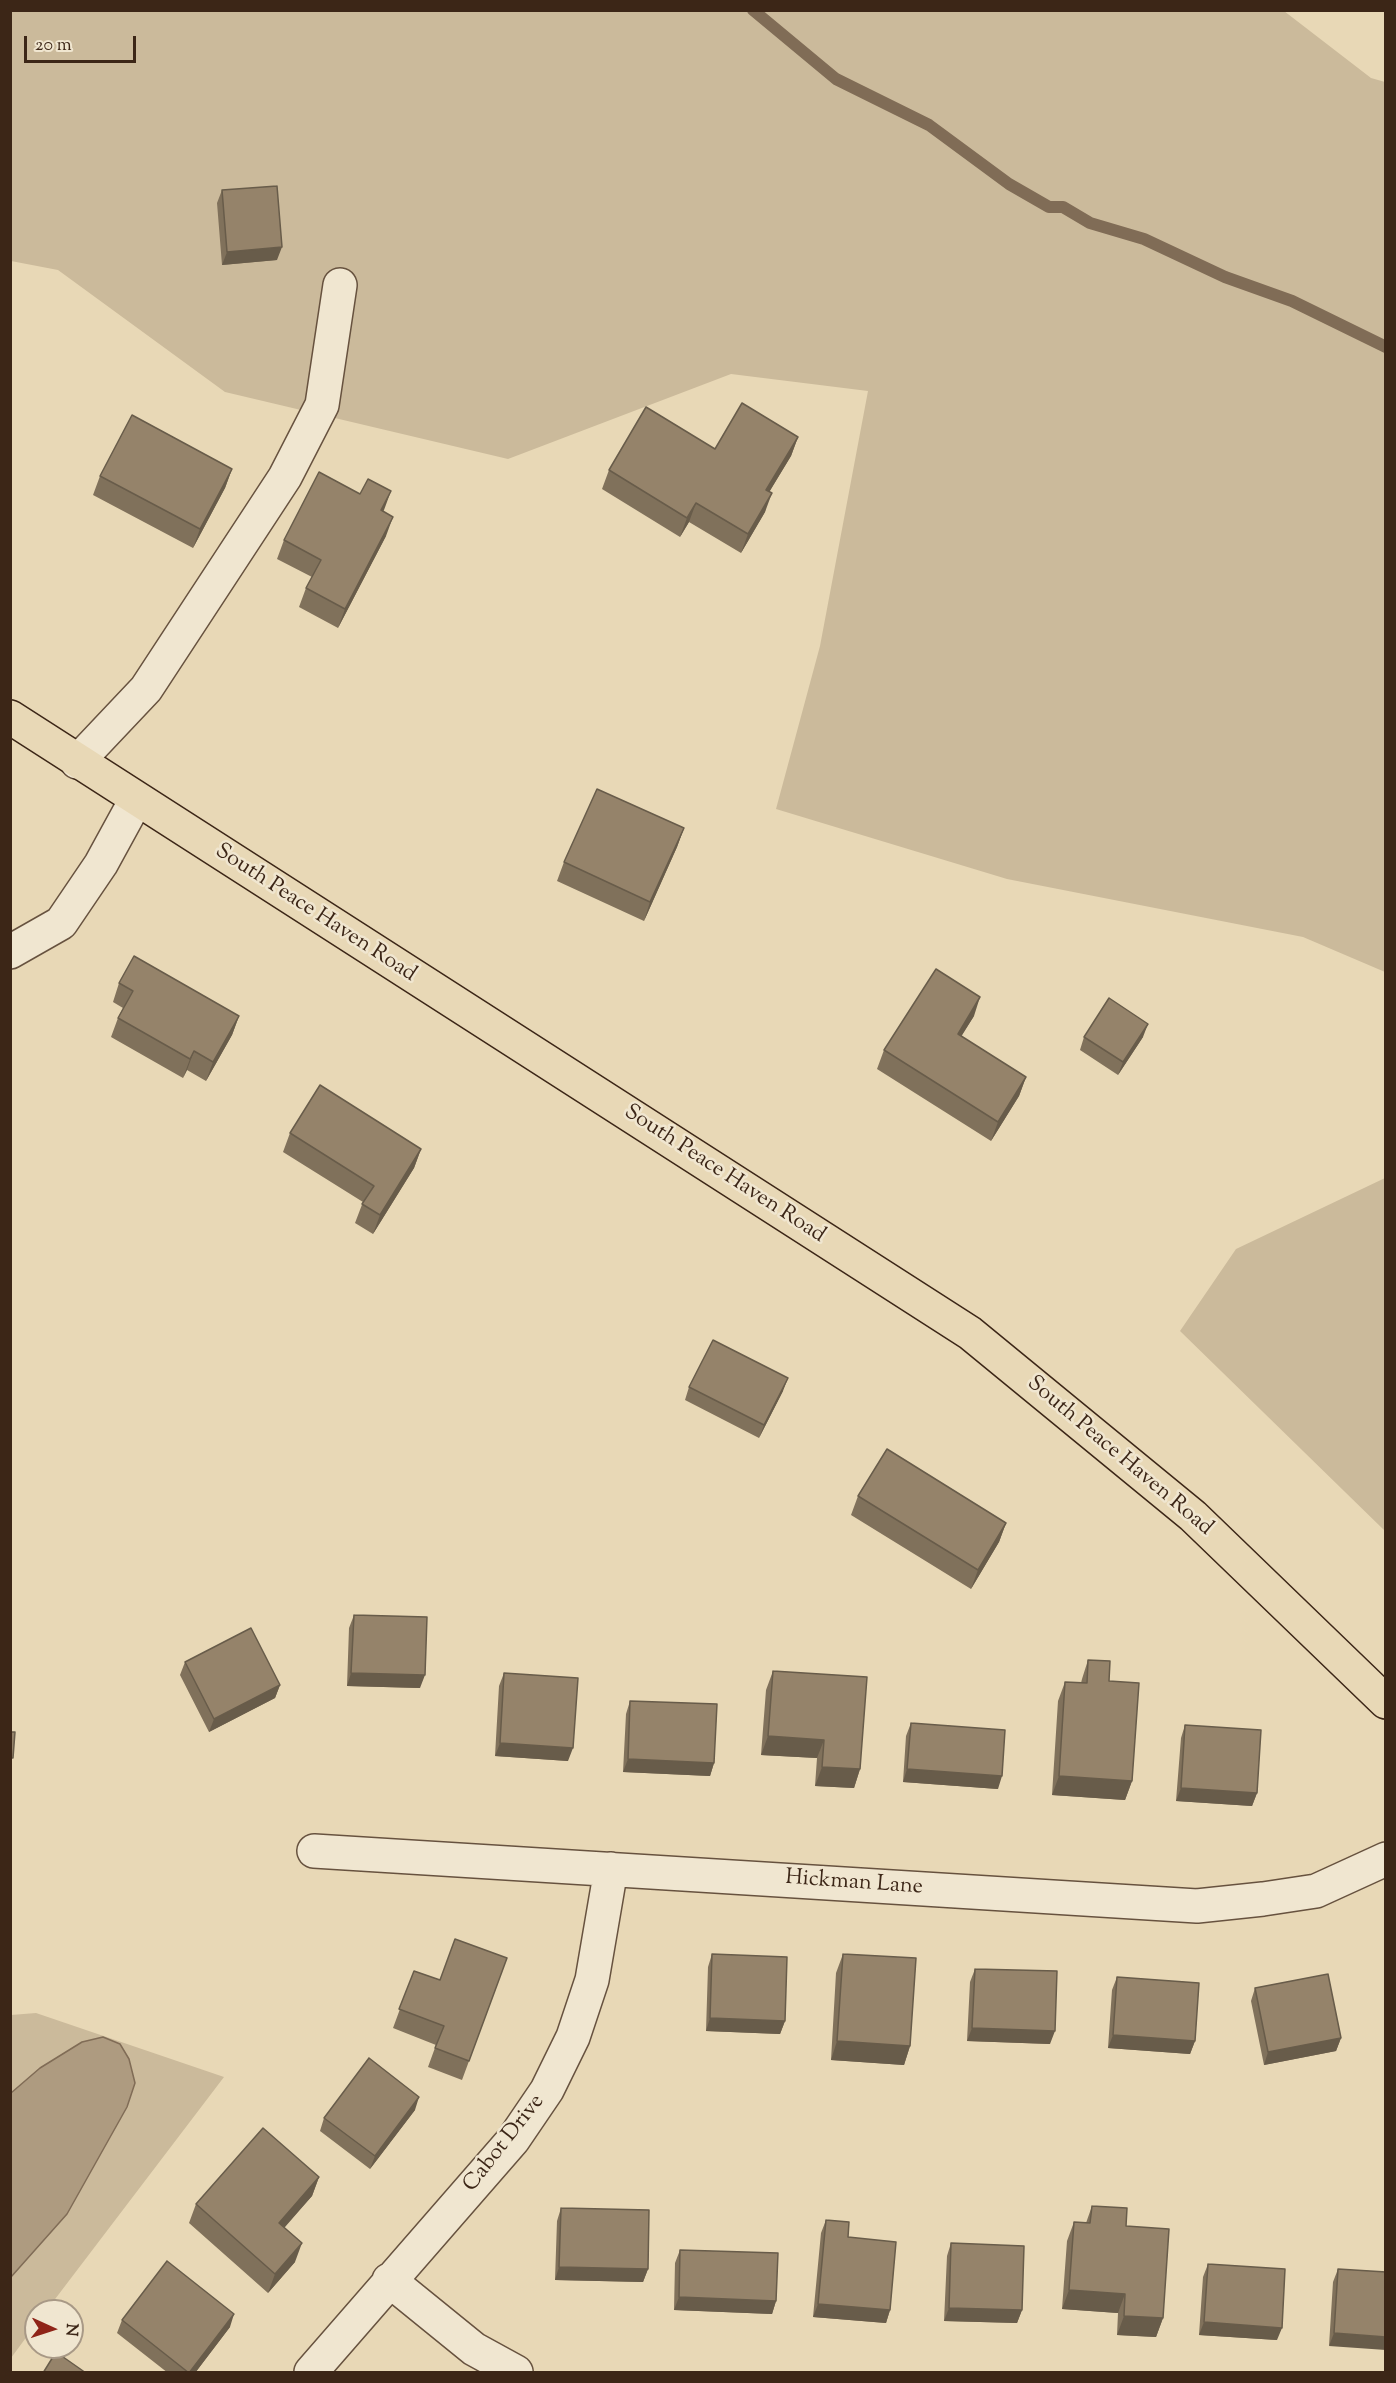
<!DOCTYPE html>
<style>
body{margin:0}
#map{position:relative;width:1396px;height:2383px;overflow:hidden;background:#e8d8b6;font-family:"Sorts Mill Goudy",serif}
canvas{display:block}
.frame{position:absolute;inset:0;border:12px solid #3c2617;pointer-events:none}
.north{position:absolute;left:24px;top:2299px;width:60px;height:60px;box-sizing:border-box;background:#f0e6d0;border:2px solid #a89986;border-radius:50%;rotate:93deg;font-size:16px;font-weight:700;line-height:24px;text-align:center;color:#3c2617}
.north::after{content:'';display:block;margin:auto;width:21px;height:27px;background:#8f2418;clip-path:polygon(50% 0,100% 100%,50% 72%,0 100%)}
.scale{position:absolute;left:24px;top:36px;width:112px;height:27px;box-sizing:border-box;border:3px solid #3c2617;border-top:0;padding-left:8px;font-size:18px;line-height:21px;white-space:nowrap;color:#3c2617;-webkit-text-stroke:4px #f0e6d0;paint-order:stroke}
</style>
<div id="map">
<canvas width="1396" height="2383"></canvas>
<div class="frame"></div>
<div class="north">N</div>
<div class="scale">20 m</div>
</div>
<script>
const ctx = document.querySelector('canvas').getContext('2d');
ctx.lineJoin = 'round';
function paint(path, color) { ctx.fillStyle = color; ctx.fill(path, 'evenodd'); }
const toPath = rows => new Path2D(rows.map(r => 'M' + r).join(''));
function stroke(path, color, width, dash) { ctx.strokeStyle = color; ctx.lineWidth = width; ctx.lineCap = dash ? 'butt' : 'round'; ctx.setLineDash(dash || []); ctx.stroke(path); }
function write(font, color, halo, rows, align = 'center') {
  ctx.font = font + ' "Sorts Mill Goudy",serif'; ctx.lineWidth = 5; ctx.setLineDash([]); ctx.textBaseline = 'middle'; ctx.strokeStyle = halo; ctx.fillStyle = color; for (const [text, x, y, turn = 0] of rows) {
    ctx.save(); ctx.translate(x, y); ctx.rotate((+turn || 0) * Math.PI / 180); ctx.textAlign = isNaN(turn) ? turn : align; if (halo) ctx.strokeText(text, 0, 0); ctx.fillText(text, 0, 0); ctx.restore();
  }
}
paint(toPath([
 [10,11,1284,11,1371,78,1385,82,1385,972,1303,937,1007,879,776,809,820,646,868,391,731,374,508,459,225,392,58,270,11,261],
 [1385,1178,1385,1531,1180,1331,1236,1249],
 [36,2013,224,2077,46,2311,36,2311,36,2324,11,2358,11,2015]
]), '#cbba9b');
const water = toPath([
 [103,2037,120,2044,129,2059,135,2083,127,2107,67,2214,11,2277,11,2093,40,2068,82,2042,103,2037]
]);
paint(water, '#ae9b80');
stroke(water, '#806c56', 1.5);
stroke(toPath([
 [753,10,836,79,929,125,1009,184,1049,207,1063,207,1090,223,1144,239,1225,277,1292,301,1386,347]
]), '#806c56', 12);
const minor = toPath([
 [77,762,146,689,285,477,322,405,340,285],
 [10,952,61,923,101,864,136,800],
 [314,1851,1197,1906,1263,1899,1316,1891,1386,1859],
 [389,2280,474,2349,516,2372],
 [311,2372,513,2140,547,2090,573,2037,592,1980,611,1869]
]);
const major = toPath([
 [10,717,970,1333,1193,1516,1386,1702]
]);
stroke(minor, '#67523f', 36);
stroke(major, '#3c2617', 36);
stroke(minor, '#f0e6d0', 33);
stroke(major, '#e8d8b6', 33);
paint(toPath([
 [222,190,277,260,222,265,217,203],
 [798,437,791,456,769,492,765,512,741,553,689,522,680,537,602,489,609,470,715,449],
 [232,469,225,488,193,548,93,495,100,476],
 [383,512,386,536,338,628,299,607,306,588,312,577,277,559,284,540],
 [684,828,677,847,644,921,557,881,564,862],
 [119,983,239,1016,232,1035,206,1081,187,1070,183,1078,111,1037,118,1018,123,1008,113,1002],
 [974,1016,961,1036,1026,1077,1019,1096,991,1141,877,1069,884,1050],
 [1084,1037,1143,1037,1118,1075,1080,1050],
 [290,1133,421,1149,414,1168,373,1234,355,1223,363,1202,283,1152],
 [689,1387,783,1391,759,1438,685,1400],
 [858,1496,1006,1523,999,1542,971,1589,851,1515],
 [354,1615,420,1688,347,1686,349,1628],
 [1088,1660,1109,1681,1132,1781,1125,1800,1052,1795,1058,1701,1065,1682,1081,1683,1082,1679],
 [185,1662,280,1685,275,1698,209,1732,180,1675],
 [773,1671,860,1769,854,1788,815,1786,817,1758,761,1755,766,1690],
 [504,1673,568,1761,495,1756,499,1686],
 [630,1701,714,1763,710,1776,623,1772,626,1714],
 [911,1723,998,1789,903,1782,906,1736],
 [1185,1725,1257,1793,1252,1806,1176,1801,1181,1738],
 [712,1954,785,2021,780,2034,706,2031,708,1967],
 [843,1954,910,2046,904,2065,831,2060,836,1973],
 [507,1958,462,2080,428,2067,436,2045,393,2028,414,1971,440,1980],
 [975,1969,1050,2044,967,2041,970,1982],
 [1117,1977,1195,2041,1190,2054,1108,2048,1112,1990],
 [1255,1988,1341,2038,1336,2051,1264,2065,1251,2001],
 [415,2110,370,2169,320,2131,324,2118],
 [319,2177,312,2196,284,2227,295,2262,268,2293,189,2223,196,2204],
 [1092,2206,1126,2226,1163,2318,1156,2337,1117,2335,1118,2313,1062,2309,1067,2241,1074,2222,1086,2223],
 [561,2208,648,2269,643,2282,555,2280,557,2221],
 [826,2220,848,2237,890,2310,886,2323,813,2317,821,2233],
 [951,2243,1022,2310,1017,2323,944,2321,947,2256],
 [680,2250,776,2301,772,2314,674,2310,675,2263],
 [1208,2264,1277,2340,1199,2335,1203,2277],
 [1338,2269,1386,2272,1329,2346,1333,2282],
 [122,2320,230,2327,195,2373,168,2373,117,2333]
]), '#80715b');
paint(toPath([
 [282,247,277,260,222,265,227,252],
 [798,437,791,456,759,509,766,490],
 [232,469,225,488,193,548,200,529],
 [391,491,384,510,374,529,381,510],
 [772,493,765,512,741,553,748,534],
 [696,503,689,522,680,537,687,518],
 [393,517,386,536,338,628,345,609],
 [684,828,677,847,644,921,650,902],
 [980,997,974,1016,951,1053,958,1034],
 [239,1016,232,1035,206,1081,213,1062],
 [1148,1024,1143,1037,1118,1075,1123,1062],
 [194,1051,187,1070,183,1078,190,1059],
 [1026,1077,1019,1096,991,1141,998,1122],
 [421,1149,414,1168,373,1234,380,1215],
 [788,1378,783,1391,759,1438,764,1425],
 [1006,1523,999,1542,971,1589,978,1570],
 [351,1673,425,1675,420,1688,347,1686],
 [280,1685,275,1698,209,1732,214,1719],
 [768,1736,824,1740,817,1758,761,1755],
 [500,1743,573,1748,568,1761,495,1756],
 [628,1759,714,1763,710,1776,623,1772],
 [822,1767,860,1769,854,1788,815,1786],
 [907,1769,1002,1776,998,1789,903,1782],
 [1059,1776,1132,1781,1125,1800,1052,1795],
 [1181,1788,1257,1793,1252,1806,1176,1801],
 [710,2018,785,2021,780,2034,706,2031],
 [972,2028,1055,2031,1050,2044,967,2041],
 [1113,2035,1195,2041,1190,2054,1108,2048],
 [1341,2038,1336,2051,1264,2065,1268,2052],
 [837,2041,910,2046,904,2065,831,2060],
 [419,2097,415,2110,370,2169,375,2156],
 [319,2177,312,2196,272,2242,279,2223],
 [302,2243,295,2262,268,2293,275,2274],
 [559,2267,648,2269,643,2282,555,2280],
 [1069,2290,1125,2294,1118,2313,1062,2309],
 [679,2297,776,2301,772,2314,674,2310],
 [818,2304,890,2310,886,2323,813,2317],
 [949,2308,1022,2310,1017,2323,944,2321],
 [234,2314,230,2327,195,2373,189,2373],
 [1124,2316,1163,2318,1156,2337,1117,2335],
 [1204,2322,1282,2328,1277,2340,1199,2335],
 [1334,2333,1386,2337,1386,2350,1329,2346]
]), '#685c4a');
const building = toPath([
 [277,186,282,247,227,252,222,190,277,186],
 [742,403,798,437,766,490,772,493,748,534,696,503,687,518,609,470,646,407,715,449,742,403],
 [132,415,232,469,200,529,100,476,132,415],
 [319,472,360,494,368,479,391,491,381,510,393,517,345,609,306,588,321,560,284,540,319,472],
 [597,789,684,828,650,902,564,862,597,789],
 [134,956,239,1016,213,1062,194,1051,190,1059,118,1018,133,991,119,983,134,956],
 [936,969,980,997,958,1034,1026,1077,998,1122,884,1050,936,969],
 [1109,998,1148,1024,1123,1062,1084,1037,1109,998],
 [320,1085,421,1149,380,1215,362,1204,374,1186,290,1133,320,1085],
 [713,1340,788,1378,764,1425,689,1387,713,1340],
 [887,1449,1006,1523,978,1570,858,1496,887,1449],
 [354,1615,427,1617,425,1675,351,1673,354,1615],
 [251,1628,280,1685,214,1719,185,1662,251,1628],
 [1088,1660,1110,1661,1109,1681,1139,1683,1132,1781,1059,1776,1065,1682,1087,1683,1088,1660],
 [773,1671,867,1677,860,1769,822,1767,824,1740,768,1736,773,1671],
 [504,1673,578,1678,573,1748,500,1743,504,1673],
 [630,1701,717,1704,714,1763,628,1759,630,1701],
 [911,1723,1005,1730,1002,1776,907,1769,911,1723],
 [1185,1725,1261,1730,1257,1793,1181,1788,1185,1725],
 [10,1732,15,1732,13,1758,10,1758,10,1732],
 [455,1939,507,1958,469,2061,435,2048,444,2026,399,2009,414,1971,440,1980,455,1939],
 [712,1954,787,1957,785,2021,710,2018,712,1954],
 [843,1954,916,1958,910,2046,837,2041,843,1954],
 [975,1969,1057,1971,1055,2031,972,2028,975,1969],
 [1328,1974,1341,2038,1268,2052,1255,1988,1328,1974],
 [1117,1977,1199,1983,1195,2041,1113,2035,1117,1977],
 [369,2058,419,2097,375,2156,324,2118,369,2058],
 [263,2128,319,2177,279,2223,302,2243,275,2274,196,2204,263,2128],
 [1092,2206,1127,2208,1126,2226,1169,2229,1163,2318,1124,2316,1125,2294,1069,2290,1074,2222,1090,2223,1092,2206],
 [561,2208,649,2210,648,2269,559,2267,561,2208],
 [826,2220,849,2222,848,2237,896,2242,890,2310,818,2304,826,2220],
 [951,2243,1024,2246,1022,2310,949,2308,951,2243],
 [680,2250,778,2253,776,2301,679,2297,680,2250],
 [167,2261,234,2314,189,2373,122,2320,167,2261],
 [1208,2264,1285,2269,1282,2328,1204,2322,1208,2264],
 [1338,2269,1386,2272,1386,2337,1334,2333,1338,2269],
 [56,2352,86,2373,43,2373,56,2352]
]);
paint(building, '#95836a');
stroke(building, '#685c4a', 1.5);
write('22px', '#3c2617', '#f0e6d0', [
 ["South Peace Haven Road",315,914,33],
 ["South Peace Haven Road",724,1175,33],
 ["South Peace Haven Road",1119,1457,40],
 ["Hickman Lane",854,1884,4],
 ["Cabot Drive",505,2144,-52]
]);
</script>
